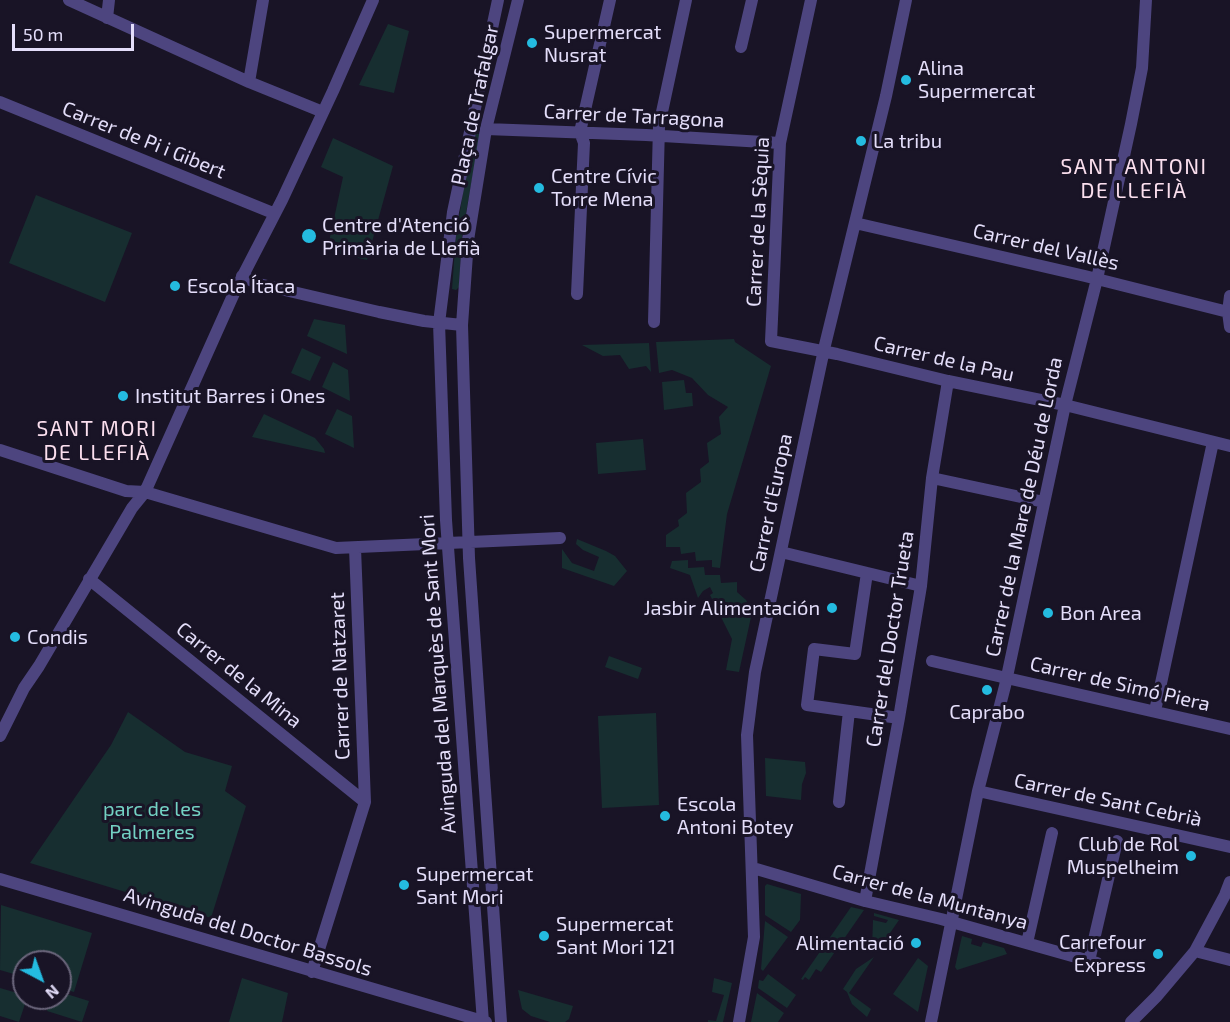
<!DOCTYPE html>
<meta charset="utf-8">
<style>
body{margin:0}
#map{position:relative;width:1230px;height:1022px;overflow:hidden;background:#191426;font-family:"Exo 2",sans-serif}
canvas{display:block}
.north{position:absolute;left:12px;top:950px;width:60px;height:60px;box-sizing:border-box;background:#191426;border:2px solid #6a657b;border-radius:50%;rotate:139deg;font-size:16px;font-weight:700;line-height:24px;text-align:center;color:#e4defa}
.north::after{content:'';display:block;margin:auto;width:21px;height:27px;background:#24bbe0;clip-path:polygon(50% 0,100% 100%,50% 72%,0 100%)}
.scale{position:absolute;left:12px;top:24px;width:122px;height:27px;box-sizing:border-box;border:3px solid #e4defa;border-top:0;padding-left:8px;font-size:18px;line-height:21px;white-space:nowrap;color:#e4defa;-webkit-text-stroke:4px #191426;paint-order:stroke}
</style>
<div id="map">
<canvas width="1230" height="1022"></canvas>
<div class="north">N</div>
<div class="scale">50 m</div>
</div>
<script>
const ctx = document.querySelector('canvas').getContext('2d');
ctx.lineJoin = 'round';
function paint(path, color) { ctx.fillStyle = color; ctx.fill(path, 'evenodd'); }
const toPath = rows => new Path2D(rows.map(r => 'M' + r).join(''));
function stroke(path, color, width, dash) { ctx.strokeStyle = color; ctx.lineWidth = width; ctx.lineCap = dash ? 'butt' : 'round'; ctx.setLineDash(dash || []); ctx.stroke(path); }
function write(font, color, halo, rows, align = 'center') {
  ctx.font = font + ' "Exo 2",sans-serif'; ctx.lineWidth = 6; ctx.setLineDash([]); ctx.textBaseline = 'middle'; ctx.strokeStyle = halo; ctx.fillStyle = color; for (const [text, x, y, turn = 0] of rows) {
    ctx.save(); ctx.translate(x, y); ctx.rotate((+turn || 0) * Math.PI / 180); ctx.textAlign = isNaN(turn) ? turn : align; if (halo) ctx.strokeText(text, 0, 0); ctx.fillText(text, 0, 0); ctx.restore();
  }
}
paint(toPath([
 [388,24,409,31,394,93,359,85],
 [473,133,480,134,462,236,459,287,456,290,452,289,456,235],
 [333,138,393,166,367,260,327,251,343,177,321,167],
 [36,195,132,233,105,302,9,263],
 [314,319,345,325,347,354,307,336],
 [734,339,735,342,771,366,727,514,720,568,712,567,712,560,696,561,695,552,681,554,680,547,666,547,666,535,679,526,678,520,687,513,686,493,701,482,700,469,709,462,707,443,721,434,719,417,728,407,708,395,692,378,672,370,659,373,656,342],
 [649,343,651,372,646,366,629,369,620,355,603,356,582,345],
 [302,348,321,357,310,381,291,373],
 [333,362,348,370,350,401,322,387],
 [684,380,686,393,692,393,693,406,664,410,662,382],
 [337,409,352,416,354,448,325,434],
 [264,414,315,438,324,449,325,453,252,437],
 [643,439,646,470,598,474,596,443],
 [577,539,606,551,615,556,627,571,614,586,562,568,562,549,572,563,594,571,599,557,583,550,576,544],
 [688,560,688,568,704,567,705,575,720,575,721,583,737,582,737,592,746,600,750,607,751,617,739,672,726,670,732,639,710,595,713,593,710,587,703,591,698,598,690,575,670,568,672,561],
 [609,656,642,668,638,679,605,667],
 [128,712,185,752,232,766,225,791,246,806,211,918,30,863,111,745],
 [656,713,659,805,602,808,598,716],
 [765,758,805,762,806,773,802,784,801,800,766,796],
 [767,884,801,894,800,920,791,932,765,915,765,886],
 [1,905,92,933,74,992,60,988,60,962,24,962,24,977,0,970],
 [851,907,864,910,821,972,816,969,809,980,805,977,803,980,801,979],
 [874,913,899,920,877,952,872,949,873,920,886,923,888,920,874,916],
 [765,921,788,937,763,971,761,969],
 [962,936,972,939,971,944,981,947,983,942,1004,948,1007,954,957,970,955,967],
 [874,957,849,993,871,1009,867,1017,852,1004,847,992,843,989,856,969],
 [918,958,928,966,918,1012,893,994],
 [768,974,796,995,787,1008,758,988,759,980,763,981],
 [242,978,288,993,282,1022,229,1022],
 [714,978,732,983,723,1022,708,1022,708,1020,716,1021,724,995,712,992],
 [0,988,24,995,24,998,27,998,19,1022,0,1016],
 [518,990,573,1006,569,1019,565,1022,550,1022,531,1016,522,1009],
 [60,992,89,1001,82,1022,47,1011,51,998,60,998],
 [757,993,784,1013,778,1022,751,1022]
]), '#172e30');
stroke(toPath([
 [69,0,249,82,323,112],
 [811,0,780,143,771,341,837,354,948,381,1065,405,1230,446],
 [107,18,109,0],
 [741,47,752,0],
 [249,82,263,0],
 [0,102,273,213],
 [486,129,646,135,780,143],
 [855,223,1085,276,1228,312],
 [242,276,259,284,379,312,424,321,462,325],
 [577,294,584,143,580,132,610,0],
 [1230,296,1228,312,1230,327],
 [654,322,659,126,686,0],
 [0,450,126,491,145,492,336,548,560,538],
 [932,478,1044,502],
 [781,552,921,586],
 [867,573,855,654,814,649,807,705,899,718],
 [89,579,365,802],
 [932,661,1230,729],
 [1155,711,1213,442],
 [0,736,24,688,39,666,132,508,145,492,235,291,282,200,333,91,373,0],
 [978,791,1230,847],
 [839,802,849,711],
 [753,868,865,901,941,919,1097,963],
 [0,879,486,1022],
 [865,901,899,718,921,586,932,478,948,381],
 [1027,943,1052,833],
 [1195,951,1230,960],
 [1089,961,1117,841],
 [312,972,365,802,355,548],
 [483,1022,446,520,439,323,453,212,498,0],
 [501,1022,469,558,462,325,468,240,486,129,518,0],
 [739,1022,754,937,747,735,755,672,825,345,886,96,906,0],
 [931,1022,978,791,1005,686,1065,405,1097,279,1131,124,1142,68,1146,0],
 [1131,1022,1157,996,1195,951,1225,895,1230,882]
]), '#4d457f', 12);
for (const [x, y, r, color] of [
 [532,43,6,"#24bbe0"],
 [906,80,6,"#24bbe0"],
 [861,141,6,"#24bbe0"],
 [539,188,6,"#24bbe0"],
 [309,236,8,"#24bbe0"],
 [175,286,6,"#24bbe0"],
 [123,396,6,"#24bbe0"],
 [832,608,6,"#24bbe0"],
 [1048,613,6,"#24bbe0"],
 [15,637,6,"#24bbe0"],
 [987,690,6,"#24bbe0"],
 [665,816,6,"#24bbe0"],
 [1191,856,6,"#24bbe0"],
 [404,885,6,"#24bbe0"],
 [544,936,6,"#24bbe0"],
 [916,943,6,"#24bbe0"],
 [1158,954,6,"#24bbe0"]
]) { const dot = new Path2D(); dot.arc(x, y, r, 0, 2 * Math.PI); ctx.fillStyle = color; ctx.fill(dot); stroke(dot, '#191426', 2); }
write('20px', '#e4defa', '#191426', [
 ["Supermercat",544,32],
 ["Nusrat",544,55],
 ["Alina",918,68],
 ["Supermercat",918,91],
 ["La tribu",873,141],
 ["Centre Cívic",551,176],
 ["Torre Mena",551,199],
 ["Centre d'Atenció",322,225],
 ["Primària de Llefià",322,248],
 ["Escola Ítaca",187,286],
 ["Institut Barres i Ones",135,396],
 ["Jasbir Alimentación",820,608,"right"],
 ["Bon Area",1060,613],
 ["Condis",27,637],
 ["Caprabo",987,712,"center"],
 ["Escola",677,804],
 ["Antoni Botey",677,827],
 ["Club de Rol",1179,844,"right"],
 ["Muspelheim",1179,867,"right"],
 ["Supermercat",416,874],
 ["Sant Mori",416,897],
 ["Supermercat",556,924],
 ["Sant Mori 121",556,947],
 ["Carrefour",1146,942,"right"],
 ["Express",1146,965,"right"],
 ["Alimentació",904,943,"right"]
], 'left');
write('20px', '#e4defa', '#191426', [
 ["Plaça de Trafalgar",475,105,-78],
 ["Carrer de Tarragona",634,116,3],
 ["Carrer de Pi i Gibert",144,140,22],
 ["Carrer de la Sèquia",758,222,-87],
 ["Carrer del Vallès",1046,247,13],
 ["Carrer de la Pau",944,359,13],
 ["Carrer d'Europa",771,503,-78],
 ["Carrer de la Mare de Déu de Lorda",1024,507,-78],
 ["Carrer del Doctor Trueta",890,639,-81],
 ["Avinguda del Marquès de Sant Mori",438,674,-94],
 ["Carrer de la Mina",239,675,39],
 ["Carrer de Natzaret",340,676,-92],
 ["Carrer de Simó Piera",1120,684,13],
 ["Carrer de Sant Cebrià",1108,800,12],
 ["Carrer de la Muntanya",930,897,15],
 ["Avinguda del Doctor Bassols",248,932,17]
]);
write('20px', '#73d1c3', '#191426', [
 ["parc de les",152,809],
 ["Palmeres",152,832]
]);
ctx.letterSpacing = '1.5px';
write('21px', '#fbdfee', '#191426', [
 ["SANT ANTONI",1134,167],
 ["DE LLEFIÀ",1134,191],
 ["SANT MORI",97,429],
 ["DE LLEFIÀ",97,453]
]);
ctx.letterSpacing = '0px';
</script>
